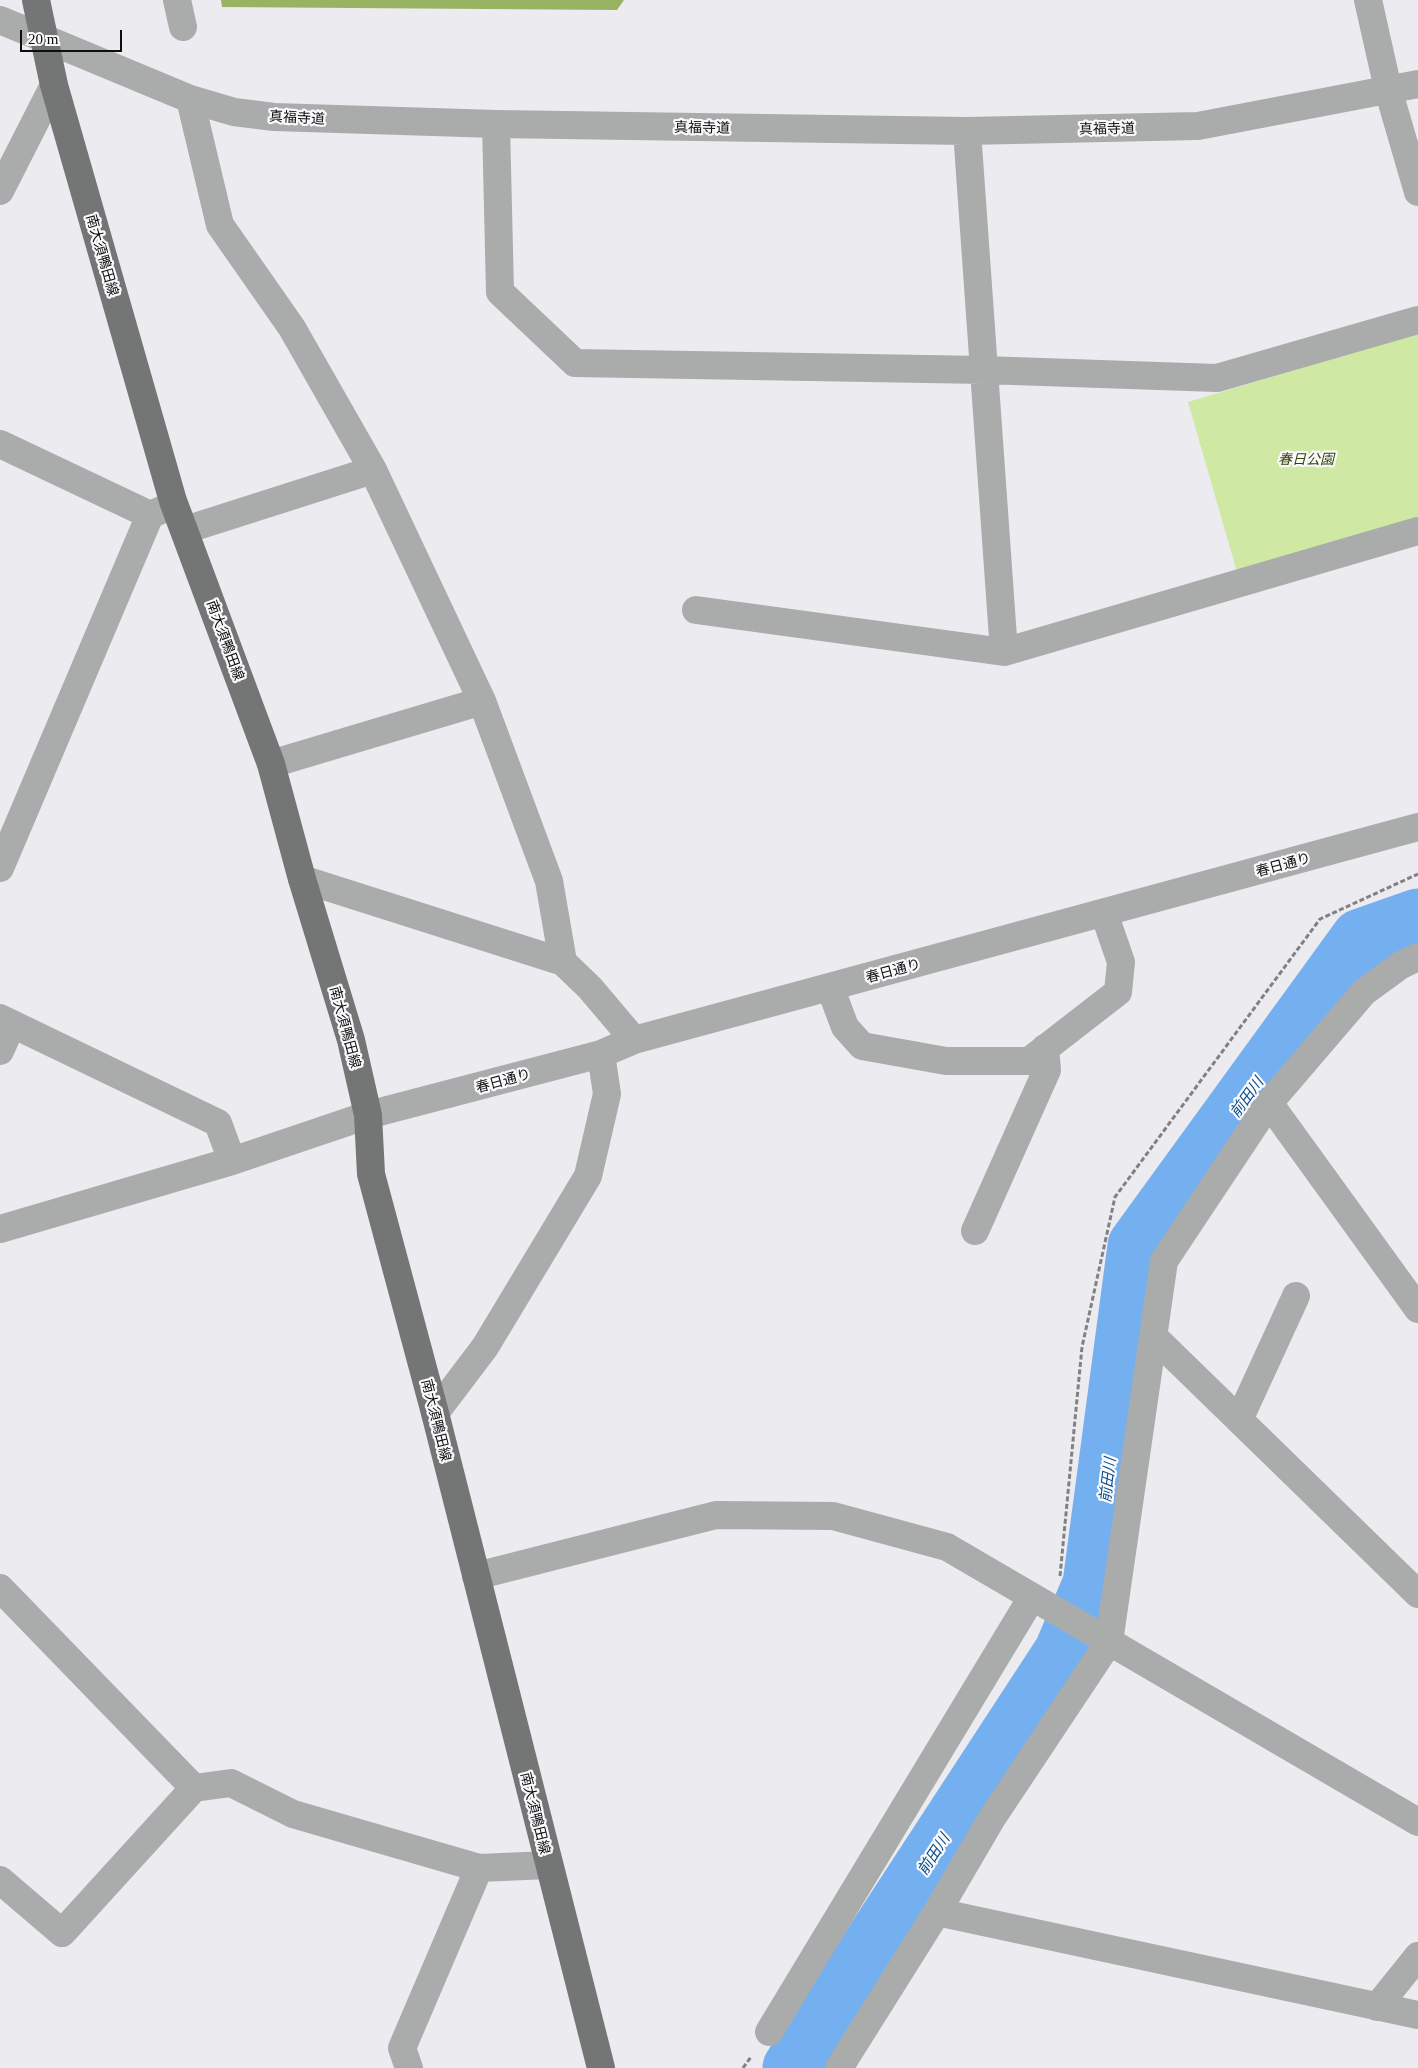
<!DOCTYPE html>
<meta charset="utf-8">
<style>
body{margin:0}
#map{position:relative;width:1418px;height:2068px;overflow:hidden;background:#ecebef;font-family:Georgia,serif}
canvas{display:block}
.scale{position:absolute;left:20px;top:30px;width:102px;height:22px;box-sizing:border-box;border:2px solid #0d0d0e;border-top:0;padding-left:6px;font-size:15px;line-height:18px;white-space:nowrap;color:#0d0d0e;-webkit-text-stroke:4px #faf9fc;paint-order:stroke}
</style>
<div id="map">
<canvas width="1418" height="2068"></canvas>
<div class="scale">20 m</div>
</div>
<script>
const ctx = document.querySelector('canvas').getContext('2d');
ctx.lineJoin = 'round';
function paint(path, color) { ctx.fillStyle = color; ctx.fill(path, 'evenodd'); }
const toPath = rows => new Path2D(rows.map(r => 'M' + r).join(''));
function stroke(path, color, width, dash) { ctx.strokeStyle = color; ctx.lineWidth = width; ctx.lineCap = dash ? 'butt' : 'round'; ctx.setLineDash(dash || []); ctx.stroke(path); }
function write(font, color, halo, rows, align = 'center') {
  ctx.font = font + ' Georgia,"Noto Sans JP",serif'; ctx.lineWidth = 4.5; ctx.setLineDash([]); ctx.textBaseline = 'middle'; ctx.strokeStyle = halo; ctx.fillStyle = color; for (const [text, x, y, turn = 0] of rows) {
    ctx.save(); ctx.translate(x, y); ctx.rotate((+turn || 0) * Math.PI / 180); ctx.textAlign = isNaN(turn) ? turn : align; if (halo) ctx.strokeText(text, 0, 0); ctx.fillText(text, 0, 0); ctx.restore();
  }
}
paint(toPath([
 [1418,333,1418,519,1237,572,1188,402]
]), '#cfe8a3');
paint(toPath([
 [221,0,624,0,617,10,222,7]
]), '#98b362');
stroke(toPath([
 [793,2068,1064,1653,1093,1584,1138,1246,1361,939,1418,919]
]), '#74b0f0', 61);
stroke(toPath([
 [1060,1576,1082,1347,1115,1197,1320,919,1418,874],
 [743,2068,751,2057]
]), '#818183', 3, [5, 2.5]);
stroke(toPath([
 [177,0,183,27],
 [1368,0,1388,89,1418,192],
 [0,20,190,99,234,112,274,117,496,124,967,131,1198,126,1418,84],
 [190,99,220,225,292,328,373,470,482,701,549,881,563,962],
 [496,124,500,292,575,363,984,370,1217,378,1418,320],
 [967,131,1004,652],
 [0,191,54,85],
 [0,444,150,515,166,508],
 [185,530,373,470],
 [696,610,1004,652,1418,531],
 [271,764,482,701],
 [0,868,150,515],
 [302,879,563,962,590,988,634,1040],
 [830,987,845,1027,862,1046,946,1061,1029,1061,1118,992,1121,962,1104,913],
 [0,1018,218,1123,232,1161],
 [0,1051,12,1024],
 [1269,1103,1418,1309],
 [0,1229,232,1161,368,1115,601,1054,634,1040,1418,827],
 [975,1231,1047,1070,1045,1048],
 [1153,1336,1418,1594],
 [435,1413,485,1347,588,1176,607,1094,601,1054],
 [1239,1420,1296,1296],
 [476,1576,716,1515,833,1516,947,1547,1418,1822],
 [0,1588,194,1788,231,1783,293,1814,479,1868,549,1865],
 [0,1880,62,1933,194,1788],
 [937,1912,1418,2015],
 [1377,2007,1418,1956],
 [769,2032,1032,1597],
 [409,2068,402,2048,479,1868],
 [839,2068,937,1912,992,1818,1109,1642,1164,1261,1269,1103,1364,992,1401,965,1418,957]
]), '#aaabab', 28);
stroke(toPath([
 [36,0,54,85,173,501,271,764,302,879,351,1040,368,1115,371,1174,435,1413,601,2068]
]), '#737675', 28);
write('14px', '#0d0d0e', '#faf9fc', [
 ["真福寺道",297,117,3],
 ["真福寺道",702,127,1],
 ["真福寺道",1107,128,-1],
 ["南大須鴨田線",103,255,74],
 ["南大須鴨田線",226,640,70],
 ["春日通り",1283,864,-15],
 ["春日通り",893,970,-15],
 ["南大須鴨田線",346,1027,75],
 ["春日通り",503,1080,-15],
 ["南大須鴨田線",437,1420,76],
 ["南大須鴨田線",536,1813,76]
]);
write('italic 14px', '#334305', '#faf9fc', [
 ["春日公園",1306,459]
]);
write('italic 15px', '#074c85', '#faf9fc', [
 ["前田川",1246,1097,-54],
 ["前田川",1107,1480,-83],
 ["前田川",933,1854,-57]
]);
</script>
